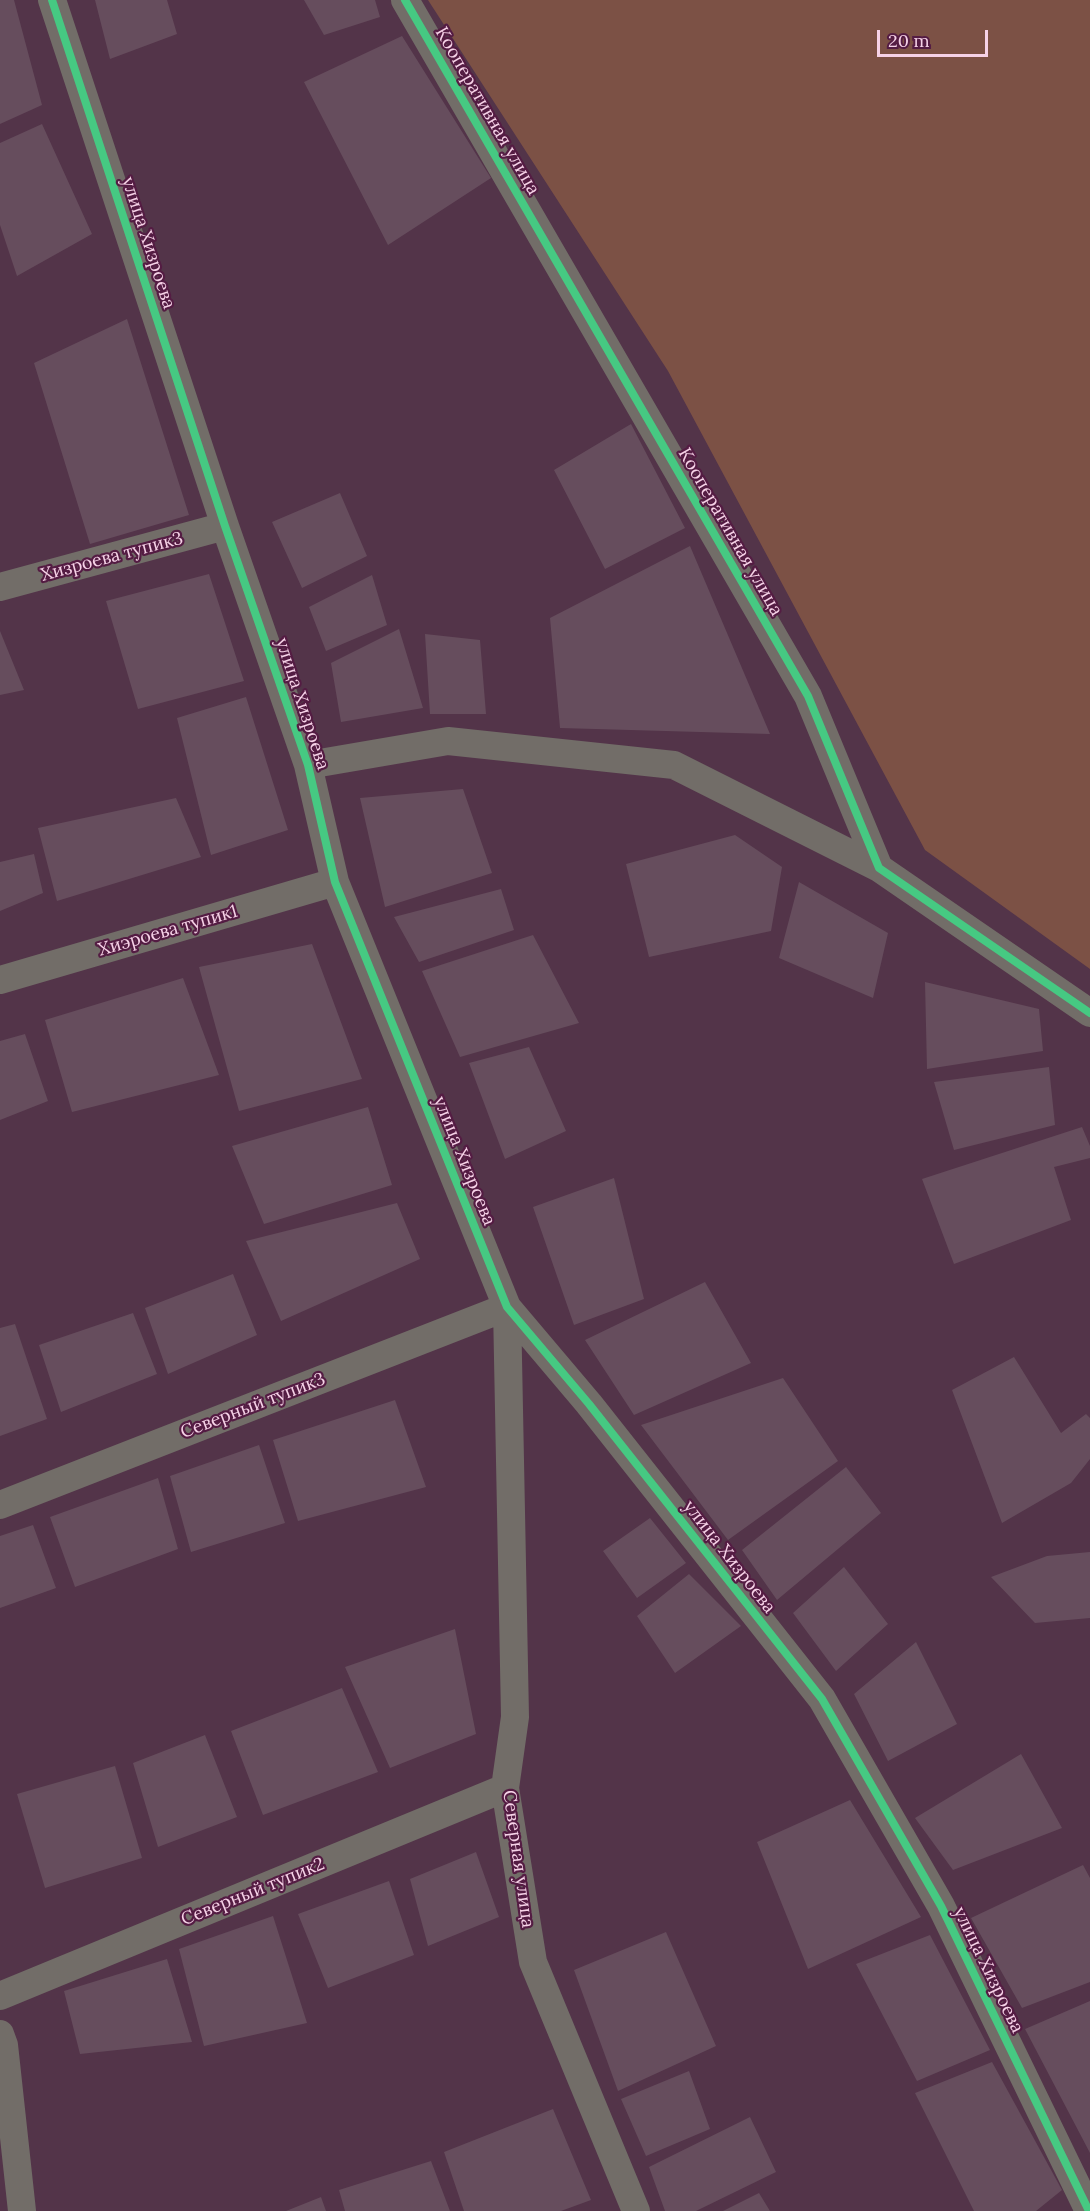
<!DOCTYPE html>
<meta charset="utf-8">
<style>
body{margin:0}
#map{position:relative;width:1090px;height:2211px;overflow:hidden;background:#533449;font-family:Lora,serif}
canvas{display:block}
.scale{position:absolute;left:877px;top:30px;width:111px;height:27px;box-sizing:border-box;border:3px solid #f6d2e7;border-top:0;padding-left:8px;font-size:18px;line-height:21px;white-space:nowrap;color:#f6d2e7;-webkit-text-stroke:4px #541c43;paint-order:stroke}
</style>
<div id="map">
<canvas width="1090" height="2211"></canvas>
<div class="scale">20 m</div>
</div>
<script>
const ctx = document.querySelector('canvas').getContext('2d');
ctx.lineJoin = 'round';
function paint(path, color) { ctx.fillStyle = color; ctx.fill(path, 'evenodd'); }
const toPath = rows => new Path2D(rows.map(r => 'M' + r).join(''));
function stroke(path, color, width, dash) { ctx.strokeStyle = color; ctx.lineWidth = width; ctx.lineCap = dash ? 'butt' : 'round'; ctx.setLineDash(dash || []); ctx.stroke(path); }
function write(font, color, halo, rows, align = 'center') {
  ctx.font = font + ' Lora,serif'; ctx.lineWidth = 4.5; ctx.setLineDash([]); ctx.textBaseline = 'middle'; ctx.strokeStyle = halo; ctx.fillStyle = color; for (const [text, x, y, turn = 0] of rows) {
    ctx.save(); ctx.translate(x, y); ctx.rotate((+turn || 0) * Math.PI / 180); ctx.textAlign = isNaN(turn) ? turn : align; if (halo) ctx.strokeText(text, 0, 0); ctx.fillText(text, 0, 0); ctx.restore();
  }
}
paint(toPath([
 [428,0,1090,0,1090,969,925,850,668,371]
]), '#7c5145');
paint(toPath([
 [0,0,14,0,42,105,0,124],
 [95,0,167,0,177,34,110,59],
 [304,0,375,0,380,17,324,35],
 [402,36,491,178,388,245,304,82],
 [42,124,92,234,17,276,0,225,0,143],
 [127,319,189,515,90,544,34,363],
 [631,424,685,528,605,569,554,470],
 [340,493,367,556,302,588,272,522],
 [690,546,770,734,560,728,550,618],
 [209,574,244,681,138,709,106,601],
 [372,575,387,625,326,651,309,607],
 [399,629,423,708,341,722,331,663],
 [0,631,24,690,0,695],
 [425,634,480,640,486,714,430,714],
 [246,697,288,830,211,855,177,718],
 [463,789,492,873,385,907,360,798],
 [176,798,201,857,57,901,38,828],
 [735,835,782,867,771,931,649,957,626,864],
 [34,854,43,893,0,911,0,862],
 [799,882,888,933,873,998,779,958],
 [501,889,514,930,419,962,394,917],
 [533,935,579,1023,460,1057,422,971],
 [312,944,362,1079,239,1111,199,967],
 [183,978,219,1075,72,1112,45,1020],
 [925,982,1039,1009,1043,1051,927,1069],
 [25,1034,48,1101,0,1120,0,1041],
 [529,1047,566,1131,505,1159,469,1063],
 [1049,1067,1055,1125,954,1150,934,1082],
 [368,1107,392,1185,264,1224,232,1146],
 [1082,1127,1090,1146,1090,1158,1054,1167,1071,1220,954,1264,922,1179],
 [614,1178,644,1299,574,1325,533,1207],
 [397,1203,420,1259,281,1321,246,1241],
 [233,1274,257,1335,168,1374,145,1308],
 [705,1282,751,1363,634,1415,585,1340],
 [133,1313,157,1374,61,1412,39,1345],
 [15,1324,47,1419,0,1436,0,1328],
 [1014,1357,1061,1433,1086,1414,1090,1418,1090,1459,1071,1483,1002,1523,952,1390],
 [783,1378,838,1461,728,1540,641,1425],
 [395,1400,426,1487,298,1521,273,1440],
 [259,1445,285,1523,191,1552,170,1476],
 [846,1467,881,1513,777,1600,742,1550],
 [158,1478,178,1549,75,1587,50,1517],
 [650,1518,686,1563,637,1598,603,1551],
 [33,1525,56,1588,0,1608,0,1536],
 [1090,1552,1090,1618,1035,1623,991,1577,1047,1556],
 [844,1567,888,1624,836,1671,793,1613],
 [689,1574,741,1626,675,1673,637,1616],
 [455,1629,476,1734,390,1768,345,1667],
 [916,1642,957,1724,888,1761,854,1694],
 [342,1688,378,1772,263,1815,231,1731],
 [205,1735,237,1817,158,1847,133,1763],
 [1021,1754,1062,1828,953,1870,915,1818],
 [115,1766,142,1858,45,1888,17,1794],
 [850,1800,921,1917,808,1969,757,1842],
 [476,1852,499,1917,428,1946,410,1879],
 [1083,1865,1090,1878,1090,1982,1022,2008,971,1918],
 [389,1881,414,1955,328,1988,298,1914],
 [273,1916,307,2023,204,2046,179,1949],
 [666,1932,716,2046,618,2091,574,1970],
 [930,1935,990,2050,917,2081,856,1964],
 [167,1959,192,2042,80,2054,64,1991],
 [1090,2001,1090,2153,1025,2029],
 [992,2062,1062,2190,1036,2211,974,2211,915,2093],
 [689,2071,710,2129,646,2156,621,2099],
 [553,2109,591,2200,561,2211,464,2211,444,2152],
 [750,2117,776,2172,696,2211,665,2211,649,2167],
 [431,2161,450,2211,345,2211,339,2190],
 [759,2193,770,2211,723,2211],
 [321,2197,326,2211,286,2211]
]), '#664d5d');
stroke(toPath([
 [52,0,225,526,308,765,335,882,507,1307,589,1404,822,1699,941,1906,1089,2211],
 [405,0,808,696,879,868,1090,1013],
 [0,587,225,526],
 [308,765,448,741,674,765,879,868],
 [0,980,335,882],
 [507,1307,515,1717,505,1788,533,1962,636,2211],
 [0,1505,507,1307],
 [0,1996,505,1788],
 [0,2034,4,2045,22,2211]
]), '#726d68', 28);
stroke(toPath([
 [52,0,225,526,308,765,335,882,507,1307,589,1404,822,1699,941,1906,1089,2211],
 [405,0,808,696,879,868,1090,1013]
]), '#46c982', 8);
write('18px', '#f6d2e7', '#541c43', [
 ["Кооперативная улица",487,111,60],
 ["улица Хизроева",148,243,72],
 ["Кооперативная улица",730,532,60],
 ["Хизроева тупик3",112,557,-15],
 ["улица Хизроева",302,704,72],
 ["Хиэроева тупик1",168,931,-16],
 ["улица Хизроева",464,1161,68],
 ["Северный тупик3",253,1406,-21],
 ["улица Хизроева",729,1557,52],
 ["Северная улица",518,1859,82],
 ["Северный тупик2",253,1892,-22],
 ["улица Хизроева",988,1970,64]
]);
</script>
